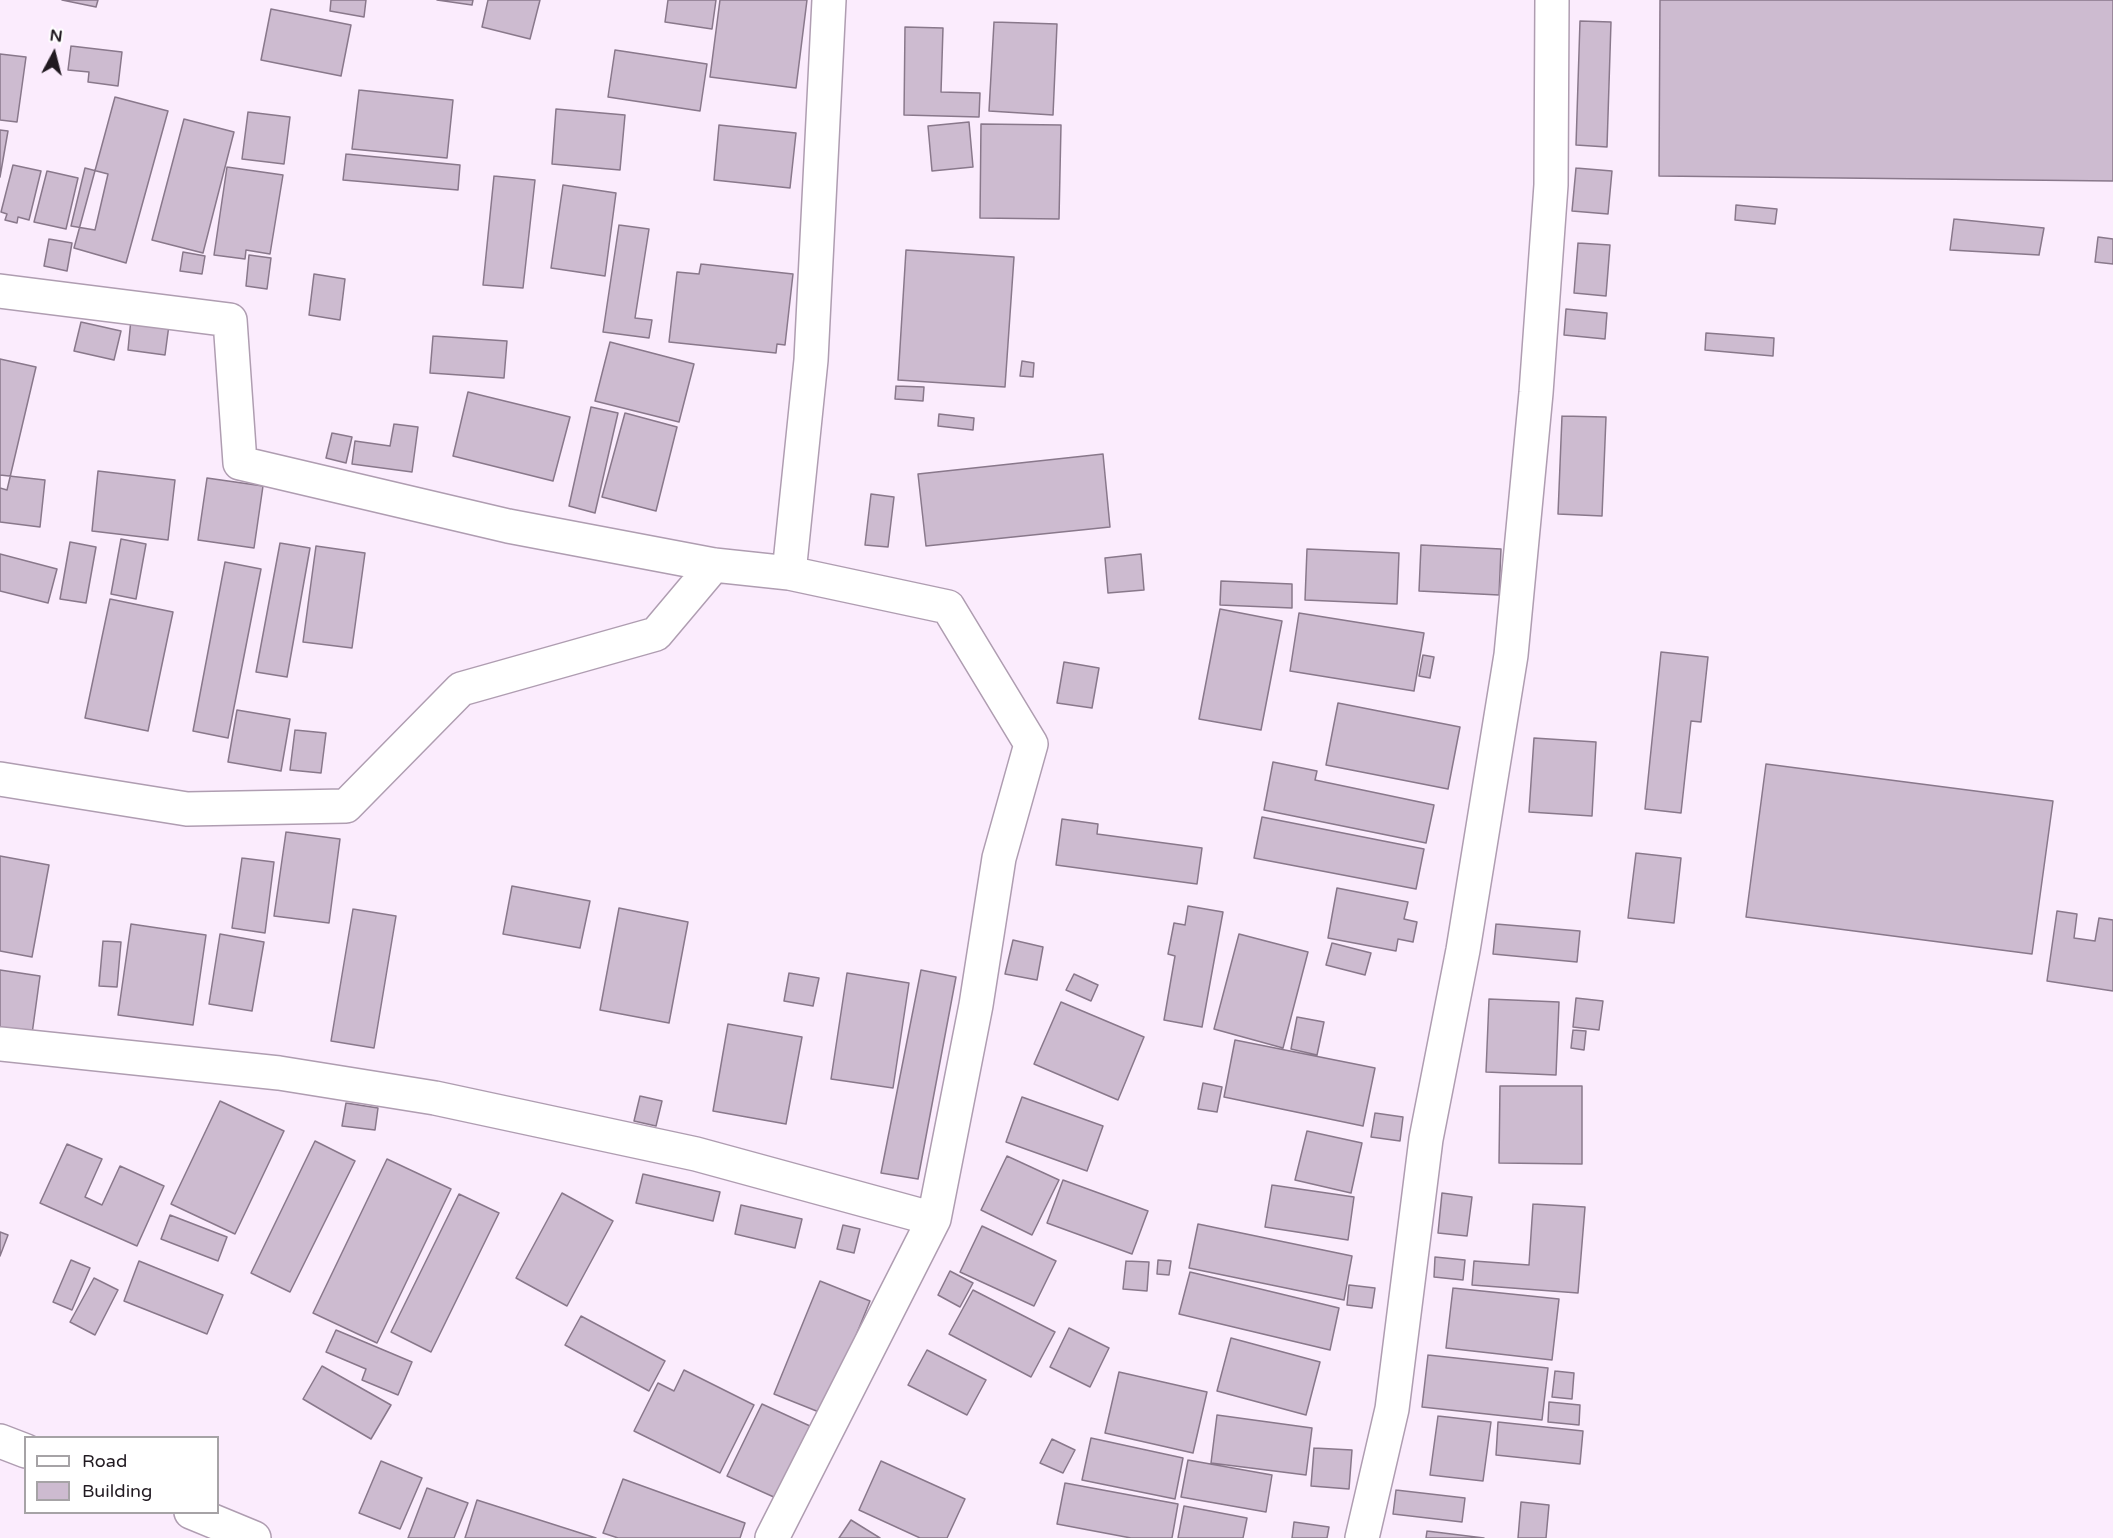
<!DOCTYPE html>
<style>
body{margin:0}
#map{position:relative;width:2113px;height:1538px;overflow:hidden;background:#fbecfd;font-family:"Varela Round",sans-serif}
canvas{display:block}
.legend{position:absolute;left:24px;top:1436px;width:195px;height:78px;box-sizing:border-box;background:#fff;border:2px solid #a6a3a6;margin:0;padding:8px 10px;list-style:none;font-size:18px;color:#211a21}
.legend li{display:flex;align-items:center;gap:12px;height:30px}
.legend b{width:30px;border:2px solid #a6a3a6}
.north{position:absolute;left:24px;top:24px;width:60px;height:60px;-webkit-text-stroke:4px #fff;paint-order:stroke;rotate:7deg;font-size:16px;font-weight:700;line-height:24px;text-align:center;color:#211a21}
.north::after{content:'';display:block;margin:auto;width:21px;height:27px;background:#211a21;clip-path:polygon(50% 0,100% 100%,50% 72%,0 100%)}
</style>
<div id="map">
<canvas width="2113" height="1538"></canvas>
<ul class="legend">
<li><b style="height:8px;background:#fff"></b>Road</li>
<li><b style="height:16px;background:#cdbbd0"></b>Building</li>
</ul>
<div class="north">N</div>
</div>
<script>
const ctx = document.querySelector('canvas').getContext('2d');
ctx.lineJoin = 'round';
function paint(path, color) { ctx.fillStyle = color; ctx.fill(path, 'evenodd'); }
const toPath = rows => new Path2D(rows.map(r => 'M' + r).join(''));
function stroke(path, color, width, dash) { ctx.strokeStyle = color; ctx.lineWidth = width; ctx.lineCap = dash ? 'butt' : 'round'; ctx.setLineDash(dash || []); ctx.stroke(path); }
const building = toPath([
 [62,0,98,0,96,7,62,0],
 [331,0,366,0,364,17,330,11,331,0],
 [437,0,473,0,472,5,437,0],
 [488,0,540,0,530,39,482,27,488,0],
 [668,0,716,0,712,29,665,22,668,0],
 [720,0,807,0,796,88,710,77,720,0],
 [1660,0,2113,0,2113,181,1659,176,1660,0],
 [271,9,351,25,341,76,261,60,271,9],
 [1580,21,1611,22,1607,147,1576,145,1580,21],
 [994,22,1057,24,1053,115,989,111,994,22],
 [905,27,943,28,941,92,980,93,979,117,904,115,905,27],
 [71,46,122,52,118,86,88,82,89,72,68,70,71,46],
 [615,50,707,64,700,111,608,97,615,50],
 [0,54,26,57,17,122,0,120,0,54],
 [359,90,453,100,447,158,352,149,359,90],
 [115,97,168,111,126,263,74,248,115,97],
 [556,109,625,115,620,170,552,164,556,109],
 [248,112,290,117,284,164,242,159,248,112],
 [184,119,234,132,203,253,152,240,184,119],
 [969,122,973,167,932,171,928,126,969,122],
 [981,124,1061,125,1059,219,980,218,981,124],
 [719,125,796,133,790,188,714,180,719,125],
 [0,130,8,131,0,177,0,130],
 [346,154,460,165,458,190,343,180,346,154],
 [13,165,41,171,29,220,18,217,17,223,5,220,7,214,1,212,13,165],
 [227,167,283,175,270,254,246,250,245,259,214,255,227,167],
 [85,168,108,174,95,230,71,226,85,168],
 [1576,168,1612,171,1608,214,1572,211,1576,168],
 [47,171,78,178,66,229,34,222,47,171],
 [494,176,535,180,523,288,483,285,494,176],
 [563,185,616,193,605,276,551,268,563,185],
 [1736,205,1777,209,1775,224,1735,220,1736,205],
 [1954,219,2044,228,2039,255,1950,250,1954,219],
 [619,225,649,229,635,318,652,320,649,338,603,332,619,225],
 [2098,237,2113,239,2113,264,2095,262,2098,237],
 [49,239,72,243,67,271,44,266,49,239],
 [1578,243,1610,245,1606,296,1574,293,1578,243],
 [906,250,1014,257,1005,387,898,380,906,250],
 [183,252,205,256,202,274,180,271,183,252],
 [249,255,271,258,267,289,246,286,249,255],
 [701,264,793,274,785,345,777,344,776,353,669,342,677,272,699,274,701,264],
 [314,274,345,279,340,320,309,315,314,274],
 [1566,309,1607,313,1605,339,1564,335,1566,309],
 [131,319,169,325,165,355,128,350,131,319],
 [81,322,121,331,114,360,74,351,81,322],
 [1706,333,1774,338,1773,356,1705,350,1706,333],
 [433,336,507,341,504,378,430,373,433,336],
 [610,342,694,364,679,422,595,401,610,342],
 [0,359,36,367,7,490,0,488,0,359],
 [1022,361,1034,363,1033,377,1020,376,1022,361],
 [896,386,924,387,923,401,895,399,896,386],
 [468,392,570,417,553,481,453,456,468,392],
 [591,407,618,413,595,513,569,506,591,407],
 [625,413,677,427,656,511,602,497,625,413],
 [939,414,974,418,973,430,938,426,939,414],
 [1562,416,1606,417,1602,516,1558,514,1562,416],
 [394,424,418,427,412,472,352,464,355,441,390,446,394,424],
 [332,433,352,437,346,463,326,458,332,433],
 [1103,454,1110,527,926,546,918,474,1103,454],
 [98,471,175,480,168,540,92,531,98,471],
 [0,475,45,480,40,527,0,522,0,475],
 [207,478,263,486,254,548,198,540,207,478],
 [871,494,894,497,888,547,865,545,871,494],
 [121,539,146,544,136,599,111,594,121,539],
 [70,542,96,547,86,603,60,599,70,542],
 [280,543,310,548,287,677,256,672,280,543],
 [1421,545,1501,549,1499,595,1419,591,1421,545],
 [316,546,365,553,352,648,303,642,316,546],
 [1307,549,1399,553,1397,604,1305,600,1307,549],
 [0,554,57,569,48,603,0,591,0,554],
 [1141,554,1144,590,1108,593,1105,558,1141,554],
 [225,562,261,569,228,738,193,731,225,562],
 [1221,581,1292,584,1292,608,1220,605,1221,581],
 [110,599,173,612,148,731,85,718,110,599],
 [1220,609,1282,621,1261,730,1199,719,1220,609],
 [1299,613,1424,633,1414,691,1290,671,1299,613],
 [1661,652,1708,657,1701,722,1691,721,1681,813,1645,809,1661,652],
 [1423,655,1434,657,1430,678,1419,676,1423,655],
 [1064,662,1099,668,1092,708,1057,703,1064,662],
 [1338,703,1460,727,1448,789,1326,765,1338,703],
 [237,710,290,719,281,771,228,762,237,710],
 [295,730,326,733,321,773,290,770,295,730],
 [1534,738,1596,742,1592,816,1529,812,1534,738],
 [1273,762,1317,771,1315,780,1434,805,1426,843,1264,810,1273,762],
 [1766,764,2053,801,2032,954,1746,917,1766,764],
 [1262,817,1424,849,1416,889,1254,858,1262,817],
 [1062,819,1098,824,1097,834,1202,848,1197,884,1056,865,1062,819],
 [286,832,340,839,329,923,274,916,286,832],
 [1636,853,1681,858,1674,923,1628,918,1636,853],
 [0,856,49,865,32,957,0,951,0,856],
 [242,858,274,862,265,933,232,928,242,858],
 [512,886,590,901,580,948,503,934,512,886],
 [1337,888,1408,902,1404,919,1417,922,1413,942,1398,939,1396,951,1328,938,1337,888],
 [1188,906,1223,912,1202,1027,1164,1020,1175,956,1168,954,1174,923,1185,925,1188,906],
 [619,908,688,922,669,1023,600,1010,619,908],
 [353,909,396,916,374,1048,331,1041,353,909],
 [2057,911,2077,914,2074,938,2095,941,2099,918,2113,920,2113,991,2047,981,2057,911],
 [131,924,206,935,193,1025,118,1015,131,924],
 [1496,924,1580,931,1577,962,1493,954,1496,924],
 [220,934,264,942,252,1011,209,1004,220,934],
 [1239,934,1308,952,1283,1048,1214,1029,1239,934],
 [1013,940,1043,947,1037,980,1005,974,1013,940],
 [103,941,121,942,117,987,99,986,103,941],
 [1332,943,1371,953,1365,975,1326,965,1332,943],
 [0,970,40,976,32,1034,0,1030,0,970],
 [921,970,956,977,918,1179,881,1173,921,970],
 [789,973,819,978,813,1006,784,1001,789,973],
 [847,973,909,983,893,1088,831,1079,847,973],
 [1074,974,1098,985,1091,1001,1066,990,1074,974],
 [1576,998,1603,1001,1599,1030,1573,1027,1576,998],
 [1489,999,1559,1002,1556,1075,1486,1072,1489,999],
 [1061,1002,1144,1037,1118,1100,1034,1064,1061,1002],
 [1297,1017,1324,1022,1317,1055,1291,1049,1297,1017],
 [728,1024,802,1037,786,1124,713,1111,728,1024],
 [1573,1030,1586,1031,1584,1050,1571,1048,1573,1030],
 [1235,1040,1375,1068,1363,1126,1224,1097,1235,1040],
 [1203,1083,1222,1087,1217,1112,1198,1109,1203,1083],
 [1500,1086,1582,1086,1582,1164,1499,1163,1500,1086],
 [640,1096,662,1101,656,1126,634,1121,640,1096],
 [1022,1097,1103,1126,1087,1171,1006,1142,1022,1097],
 [220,1101,284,1131,235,1234,171,1204,220,1101],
 [346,1103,378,1108,375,1130,342,1126,346,1103],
 [1375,1113,1403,1117,1400,1141,1371,1137,1375,1113],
 [1307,1131,1362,1143,1351,1193,1295,1180,1307,1131],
 [315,1141,355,1161,290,1292,251,1273,315,1141],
 [67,1144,102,1159,85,1197,102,1205,120,1166,164,1186,137,1246,40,1203,67,1144],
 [1007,1156,1059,1180,1032,1235,981,1210,1007,1156],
 [387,1159,451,1189,377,1343,313,1313,387,1159],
 [643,1174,720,1192,713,1221,636,1203,643,1174],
 [1063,1180,1148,1211,1132,1254,1047,1223,1063,1180],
 [1272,1185,1354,1197,1348,1240,1265,1227,1272,1185],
 [562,1193,613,1221,567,1306,516,1278,562,1193],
 [1442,1193,1472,1197,1467,1236,1438,1233,1442,1193],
 [459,1194,499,1213,431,1352,391,1332,459,1194],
 [1533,1204,1585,1207,1578,1293,1472,1285,1474,1261,1529,1265,1533,1204],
 [741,1205,802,1219,795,1248,735,1234,741,1205],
 [170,1215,227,1237,218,1261,161,1239,170,1215],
 [1198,1224,1352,1256,1344,1300,1189,1268,1198,1224],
 [843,1225,860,1229,854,1253,837,1249,843,1225],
 [982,1226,1056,1261,1034,1306,960,1272,982,1226],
 [0,1232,8,1235,0,1256,0,1232],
 [1435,1257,1465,1260,1463,1280,1434,1277,1435,1257],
 [71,1260,90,1268,72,1310,53,1302,71,1260],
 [1158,1260,1171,1261,1169,1275,1157,1274,1158,1260],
 [139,1261,223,1295,207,1334,124,1301,139,1261],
 [1126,1261,1149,1262,1147,1291,1123,1289,1126,1261],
 [950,1271,973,1283,960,1307,938,1295,950,1271],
 [1190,1272,1339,1308,1330,1350,1179,1314,1190,1272],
 [94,1278,118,1290,95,1335,70,1322,94,1278],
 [820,1281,870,1301,824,1414,774,1394,820,1281],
 [1349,1285,1375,1288,1372,1308,1347,1305,1349,1285],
 [1453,1288,1559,1299,1552,1360,1446,1348,1453,1288],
 [973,1290,1055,1332,1031,1377,949,1334,973,1290],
 [581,1316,665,1361,649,1391,565,1345,581,1316],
 [1069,1328,1109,1348,1090,1387,1050,1367,1069,1328],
 [336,1330,412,1362,398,1395,362,1380,366,1369,326,1352,336,1330],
 [1231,1338,1320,1362,1306,1415,1217,1391,1231,1338],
 [927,1350,986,1380,967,1415,908,1385,927,1350],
 [1428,1355,1548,1368,1542,1420,1422,1407,1428,1355],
 [322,1366,391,1405,371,1439,303,1399,322,1366],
 [684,1370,754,1405,720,1473,634,1431,658,1383,674,1391,684,1370],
 [1555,1371,1574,1373,1572,1399,1552,1397,1555,1371],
 [1119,1372,1207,1392,1193,1453,1105,1433,1119,1372],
 [1549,1402,1580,1405,1579,1425,1548,1422,1549,1402],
 [762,1404,810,1426,776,1498,727,1476,762,1404],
 [1217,1415,1312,1428,1306,1475,1211,1463,1217,1415],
 [1438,1416,1491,1422,1483,1481,1430,1475,1438,1416],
 [1498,1422,1583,1431,1580,1464,1496,1455,1498,1422],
 [1091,1438,1183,1458,1175,1499,1082,1480,1091,1438],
 [1052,1439,1075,1450,1063,1473,1040,1463,1052,1439],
 [1314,1448,1352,1450,1349,1489,1311,1486,1314,1448],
 [1188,1460,1272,1475,1266,1512,1181,1497,1188,1460],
 [381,1461,422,1478,400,1529,359,1513,381,1461],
 [881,1461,965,1499,947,1538,920,1538,859,1510,881,1461],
 [623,1479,745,1523,740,1538,618,1538,603,1533,623,1479],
 [1065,1483,1178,1504,1172,1538,1131,1538,1057,1524,1065,1483],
 [427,1488,468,1503,454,1538,408,1538,427,1488],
 [1396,1490,1465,1498,1462,1522,1393,1514,1396,1490],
 [477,1500,596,1538,465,1538,477,1500],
 [1521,1502,1549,1505,1546,1538,1518,1538,1521,1502],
 [1184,1506,1247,1518,1243,1538,1178,1538,1184,1506],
 [851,1520,880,1538,839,1538,851,1520],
 [1294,1522,1329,1527,1327,1538,1292,1538,1294,1522],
 [1427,1531,1484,1538,1426,1538,1427,1531]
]);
paint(building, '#cdbbd0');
stroke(building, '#89788b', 1.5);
const minor = toPath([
 [0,291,230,320,240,463,508,526,714,565,789,573,948,607,1031,744,999,858,976,1005,934,1219,772,1538],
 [789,573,811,360,829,0],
 [0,779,187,809,346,806,461,689,656,634,714,565],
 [0,1044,279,1073,435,1098,696,1154,934,1219],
 [0,1441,26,1451],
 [191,1512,254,1538],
 [1362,1538,1392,1409,1426,1139,1463,950,1511,655,1536,393,1551,185,1552,0]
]);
stroke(minor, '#af9db1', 36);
stroke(minor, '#fff', 33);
</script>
